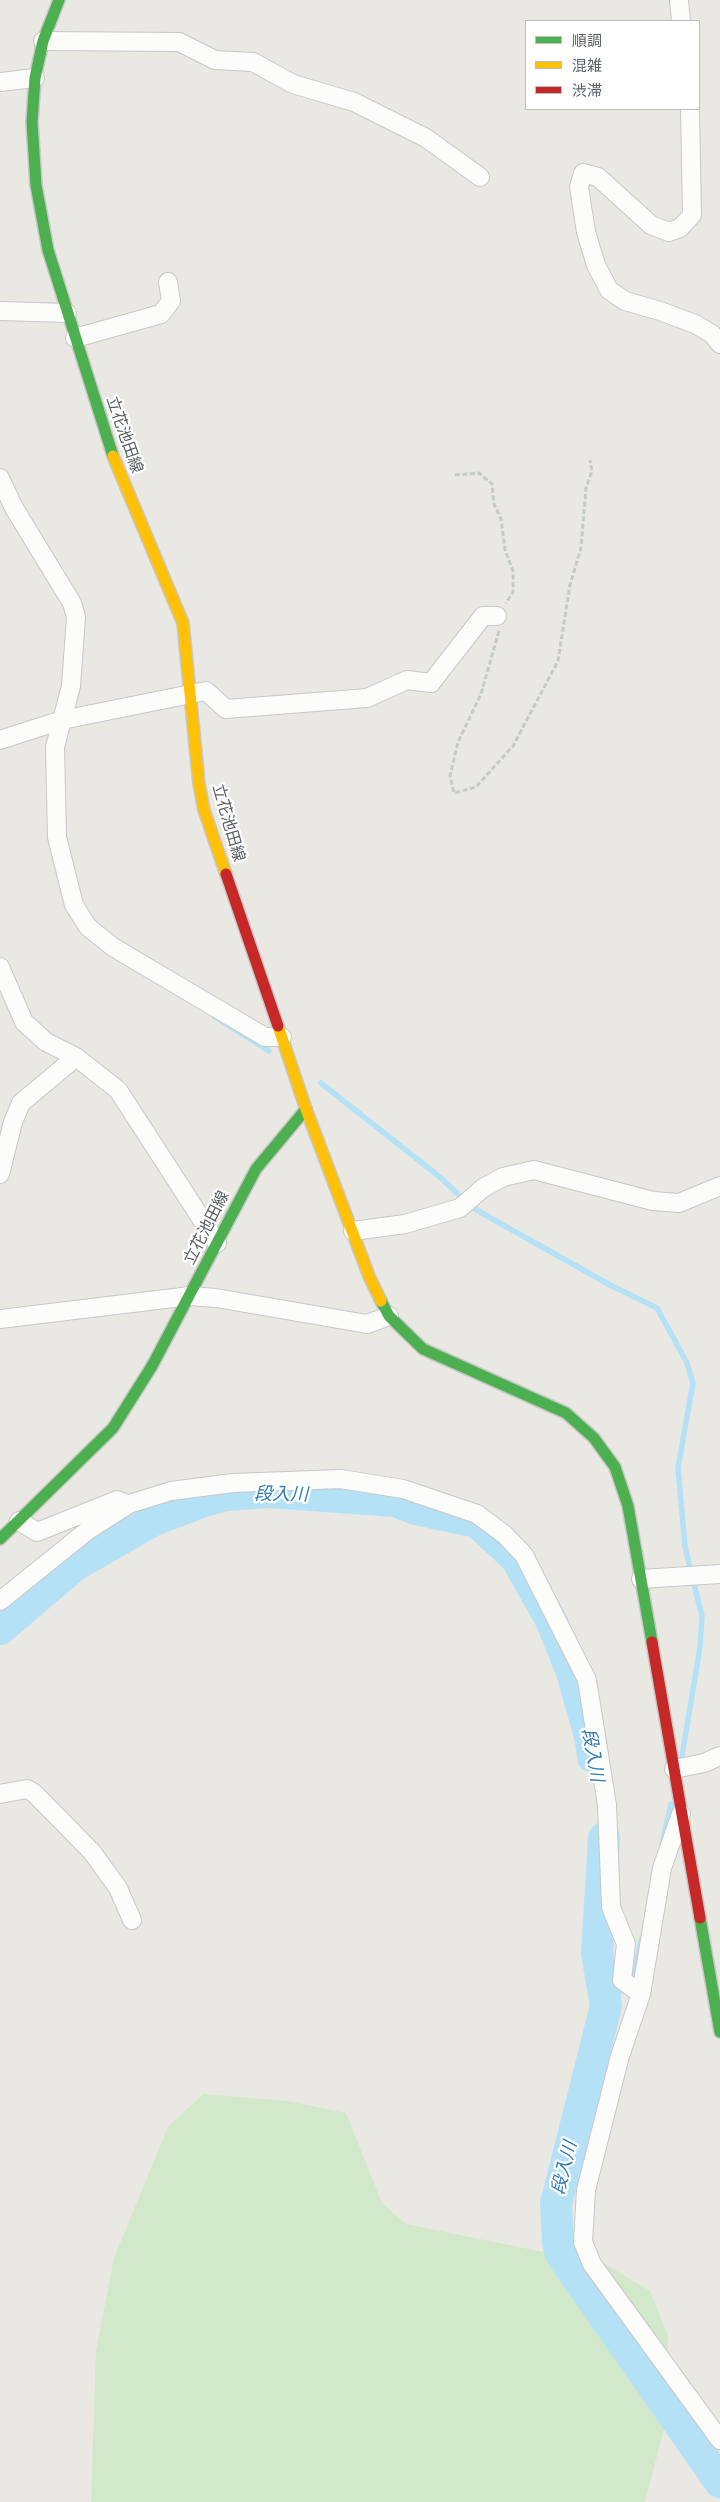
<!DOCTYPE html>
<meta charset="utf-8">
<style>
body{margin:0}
#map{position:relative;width:720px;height:2502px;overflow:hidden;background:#eae8e2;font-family:"Space Grotesk","Noto Sans JP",sans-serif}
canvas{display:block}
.legend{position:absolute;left:525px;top:20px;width:175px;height:90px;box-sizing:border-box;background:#fff;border:1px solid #bcbfc0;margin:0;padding:6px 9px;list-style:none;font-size:15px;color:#585e62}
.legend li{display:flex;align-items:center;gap:10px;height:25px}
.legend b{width:25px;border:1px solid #bcbfc0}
</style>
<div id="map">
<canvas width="720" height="2502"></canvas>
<ul class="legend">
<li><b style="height:6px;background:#4caf50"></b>順調</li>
<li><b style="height:6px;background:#ffc107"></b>混雑</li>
<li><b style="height:6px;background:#c62828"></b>渋滞</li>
</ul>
</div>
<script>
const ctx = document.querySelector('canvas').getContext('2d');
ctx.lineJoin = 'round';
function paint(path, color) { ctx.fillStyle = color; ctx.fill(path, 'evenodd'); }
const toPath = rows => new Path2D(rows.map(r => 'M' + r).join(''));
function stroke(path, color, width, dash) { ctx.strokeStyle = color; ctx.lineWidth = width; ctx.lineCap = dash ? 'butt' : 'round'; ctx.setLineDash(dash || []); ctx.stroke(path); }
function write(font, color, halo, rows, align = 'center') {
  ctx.font = font + ' "Space Grotesk","Noto Sans JP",sans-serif'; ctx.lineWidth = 4.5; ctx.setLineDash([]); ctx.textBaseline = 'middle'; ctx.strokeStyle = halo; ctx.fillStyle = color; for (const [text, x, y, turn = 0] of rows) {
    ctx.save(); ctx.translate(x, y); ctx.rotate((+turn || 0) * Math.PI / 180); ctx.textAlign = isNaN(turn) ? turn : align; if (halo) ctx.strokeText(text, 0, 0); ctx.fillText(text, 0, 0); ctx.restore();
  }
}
paint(toPath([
 [203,2094,287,2101,346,2113,382,2203,406,2224,607,2265,650,2291,668,2336,665,2425,645,2502,91,2502,96,2351,114,2258,168,2127]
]), '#d1e8cb');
stroke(toPath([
 [215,1017,269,1051],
 [321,1083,441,1178,473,1208,610,1285,657,1308,687,1363,693,1383,678,1468,685,1547,702,1616,700,1647,682,1756],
 [662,1844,671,1804],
 [606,2006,633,1979,642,1938]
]), '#b5e1f6', 5.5);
stroke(toPath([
 [0,1629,74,1566,154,1520,204,1501,226,1495,269,1492,395,1501,416,1509,477,1522,516,1558,551,1620,572,1672,591,1740,593,1757],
 [604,1838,597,1953,606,2006,556,2204,558,2242,561,2254,720,2482]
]), '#b5e1f6', 32);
const street = toPath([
 [679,0,681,21],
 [43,41,179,42,215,60,253,62,293,84,354,102,426,138,480,177],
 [0,82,35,78],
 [690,109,692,215,680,228,669,232,651,225,598,177,583,173,579,187,586,232,596,265,609,290,625,301,660,311,695,324,712,334,720,344],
 [0,311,67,313],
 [75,338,161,314,171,301,168,282],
 [0,478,14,508,72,603,76,617,71,686,55,747,57,837,74,905,88,927,113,947,265,1037,282,1037],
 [0,740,62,720,206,691,226,709,367,698,407,680,431,683,483,616,497,616],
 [0,967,24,1022,46,1042,76,1057,118,1090,217,1243],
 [0,1174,13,1122,21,1103,76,1057],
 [353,1231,405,1224,460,1208,483,1188,503,1177,534,1170,653,1201,679,1203,720,1186],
 [0,1319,190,1296,216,1298,367,1324,389,1316],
 [19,1521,37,1532,117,1500,124,1503],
 [641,1579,720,1574],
 [0,1601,87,1531,129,1504,171,1491,233,1483,341,1479,403,1489,477,1514,505,1535,524,1555,587,1680,607,1805,611,1907,626,1944,622,1980,641,1994],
 [674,1769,704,1763,720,1756],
 [0,1794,27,1789,34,1793,92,1852,118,1888,132,1920],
 [681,1814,662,1868,641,1994,620,2056,586,2190,583,2242,592,2264,720,2440]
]);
const fast = toPath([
 [59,0,43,41,35,78,32,122,36,185,48,250,113,456],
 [381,1301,389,1316,423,1349,566,1413,594,1438,615,1467,628,1506,652,1642],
 [0,1539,113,1428,152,1366,256,1169,306,1109],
 [700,1918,720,2032]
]);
const slow = toPath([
 [113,456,183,623,199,784,204,810,226,874],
 [278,1026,306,1109,369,1276,381,1301]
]);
const jam = toPath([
 [226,874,278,1026],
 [652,1642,700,1918]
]);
stroke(street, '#c7c7c7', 20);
stroke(fast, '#c7c7c6', 14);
stroke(slow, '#c7c7c6', 14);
stroke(jam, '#c7c7c6', 14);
stroke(toPath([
 [455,475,479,473,492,484,494,504,501,519,505,550,513,571,513,592,506,603],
 [499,631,481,694,458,742,450,776,454,793,476,787,513,746,558,661,570,585,581,548,586,488,592,471,590,460]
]), '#c4cbc7', 3, [5, 2.5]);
stroke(street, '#fcfcfb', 18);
stroke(fast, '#4caf50', 11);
stroke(slow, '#ffc107', 11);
stroke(jam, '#c62828', 11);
write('16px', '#585e62', '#fff', [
 ["立花池田線",124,435,71],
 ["立花池田線",228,823,74],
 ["立花池田線",207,1228,-63]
]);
write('italic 18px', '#2f7bb2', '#fff', [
 ["段入川",281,1495,1],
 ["段入川",592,1755,80],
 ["段入川",565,2168,-76]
]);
</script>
